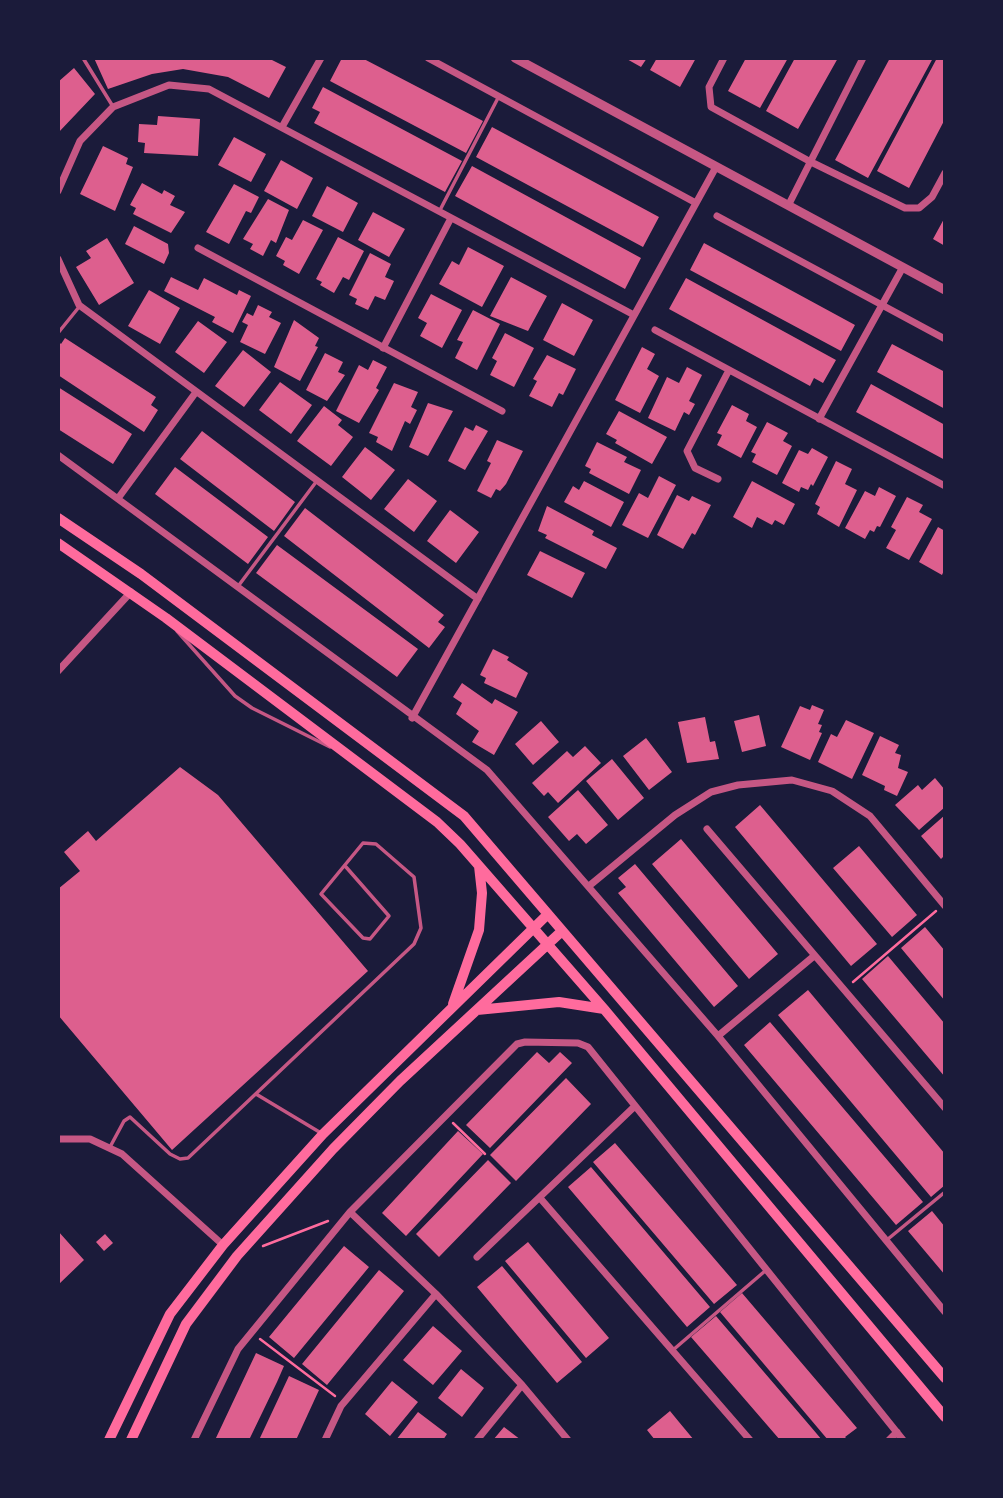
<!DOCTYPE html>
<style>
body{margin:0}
#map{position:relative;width:1003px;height:1498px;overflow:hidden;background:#1b1b3a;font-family:Roboto,sans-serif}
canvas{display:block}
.frame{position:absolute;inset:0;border:60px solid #1b1b3a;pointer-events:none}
</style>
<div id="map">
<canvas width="1003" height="1498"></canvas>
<div class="frame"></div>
</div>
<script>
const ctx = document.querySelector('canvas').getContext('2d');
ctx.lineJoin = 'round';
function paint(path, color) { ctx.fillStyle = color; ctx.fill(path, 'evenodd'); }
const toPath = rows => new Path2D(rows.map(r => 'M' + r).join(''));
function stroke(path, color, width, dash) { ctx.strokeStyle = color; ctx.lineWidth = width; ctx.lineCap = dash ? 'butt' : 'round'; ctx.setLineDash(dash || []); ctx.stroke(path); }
paint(toPath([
 [94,58,268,58,286,67,269,98,228,77,183,69,152,74,108,89],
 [342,58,362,58,483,121,466,153,330,81],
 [625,58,647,58,641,67],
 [657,58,696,58,680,87,650,70],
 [746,58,788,58,760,108,728,91],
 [795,58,838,58,798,129,766,111],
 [890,58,933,58,868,178,835,160],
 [937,58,945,58,945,119,909,188,877,171],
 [74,68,95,94,58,133,58,82],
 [323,87,462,161,445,192,314,123,320,112,312,108],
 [158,116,200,119,198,156,144,153,145,143,138,142,139,124,157,125],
 [492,127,659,217,643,247,476,157],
 [234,137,266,154,251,182,218,165],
 [103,146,128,158,126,164,133,167,115,211,80,194],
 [281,160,313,178,297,209,264,191],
 [472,166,641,258,625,289,455,196],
 [142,183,162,194,164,190,175,196,170,205,185,212,171,233,133,214,136,208,130,205],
 [234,184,259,197,251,213,246,211,229,244,206,232],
 [327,186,358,203,343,232,312,216],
 [268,199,289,210,276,243,271,240,263,256,250,249,253,244,243,239],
 [373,212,405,229,389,257,358,240],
 [945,217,945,246,933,239],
 [303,220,323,230,299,274,283,265,285,261,276,256,286,237,292,240],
 [134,226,168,244,169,253,164,264,125,244],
 [338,237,364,251,349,280,343,277,334,293,320,285,322,282,316,279],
 [107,238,134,283,99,305,76,267,91,258,86,251],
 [704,243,855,325,841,351,690,270],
 [468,247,504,266,482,307,439,284,452,261,459,265],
 [370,253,391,264,385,277,394,281,385,300,375,296,368,310,355,304,357,299,349,295],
 [171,277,198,290,204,278,237,295,239,290,251,296,233,333,212,322,215,317,164,291],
 [511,277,547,296,528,331,490,316],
 [686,278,836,360,823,383,814,378,810,386,669,309],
 [149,290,180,308,160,344,128,326],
 [431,294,462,310,442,348,420,336,427,323,418,318],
 [562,303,593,320,574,356,543,340],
 [258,305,272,312,269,317,281,323,265,354,240,342,248,325,242,322,247,313,253,316],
 [473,310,500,324,477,370,455,358,463,342,457,340],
 [294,320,319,338,315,346,318,347,300,381,274,367],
 [198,321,227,342,204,373,175,352],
 [505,333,534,348,514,387,490,375,497,361,492,358],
 [65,338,156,397,151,405,158,410,144,432,58,375,58,341,61,344],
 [892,344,945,372,945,409,877,372],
 [642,347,655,354,647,369,659,376,640,413,615,400],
 [243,350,271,372,244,407,215,386],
 [325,353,343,362,338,372,345,375,327,401,306,390],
 [547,355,576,369,563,395,559,393,552,407,529,396,537,381,533,379],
 [373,360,387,367,376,388,379,390,359,423,336,411,359,365,368,370],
 [687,367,702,375,689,401,695,404,689,415,684,412,675,431,648,418,667,377,679,383],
 [280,382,312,405,291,434,259,410],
 [394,383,418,392,411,407,417,410,410,424,405,421,392,451,376,442,378,437,369,433],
 [871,384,945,425,945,460,856,412],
 [58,387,132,434,113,464,58,429],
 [428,403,453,411,428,456,409,447],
 [732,405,749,414,746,421,757,427,741,458,717,445,722,435,717,433],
 [324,406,342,420,338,425,353,437,331,466,297,441],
 [619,411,667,437,652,464,615,443,617,440,606,434],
 [767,422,788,433,783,441,792,446,777,475,752,462,756,454,751,452],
 [476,425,488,431,465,470,448,461,465,427,473,431],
 [202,431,295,502,274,531,180,459],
 [497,440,523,451,506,484,500,491,496,489,491,498,477,491,491,463,487,461],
 [597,442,627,457,624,462,641,470,629,494,589,473,591,469,585,466],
 [365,447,395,470,371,500,342,477],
 [812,448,828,457,813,486,811,484,808,490,801,487,799,492,782,483,799,450,808,454],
 [836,461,852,469,845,484,857,490,839,527,817,514,820,507,815,504],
 [175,467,268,537,248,564,155,494],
 [659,476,676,485,648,538,622,525,639,493,648,498],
 [408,479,437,501,414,532,384,509],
 [584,481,624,502,611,527,564,502,573,486,579,490],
 [752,481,795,504,784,525,775,520,772,525,757,517,752,528,733,517],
 [879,487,896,496,880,527,877,526,874,532,870,530,865,539,845,528,865,491,875,496],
 [677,495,689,501,692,496,711,505,695,535,692,533,683,549,657,535],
 [907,497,923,505,919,512,932,519,909,560,886,548,896,530,891,527],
 [547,506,594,531,592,535,617,548,606,569,545,538,547,535,538,531],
 [305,508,444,615,438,622,445,627,429,648,284,536],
 [450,510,479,532,456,563,427,541],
 [938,527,945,531,945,568,942,575,919,562],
 [277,545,418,649,397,677,256,573],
 [540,551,585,573,572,598,527,575],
 [493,649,509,657,507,660,528,673,516,698,484,683,486,678,480,675],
 [462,683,492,704,495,699,518,712,494,755,472,742,479,731,456,714,462,703,453,697],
 [812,705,824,710,818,724,822,725,819,732,822,733,810,760,781,747,800,706,810,710],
 [759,715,766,746,742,752,734,721],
 [705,717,710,742,715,741,719,759,687,763,678,722],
 [846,720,874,733,852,779,818,762,831,734,837,737],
 [541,721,559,742,533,765,515,744],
 [880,736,899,745,895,753,901,755,898,768,908,772,897,796,884,790,885,786,862,775],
 [646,738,672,772,649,790,623,756],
 [585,746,601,763,558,803,548,792,544,796,532,783,567,751,573,757],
 [612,759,644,798,618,820,586,781],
 [180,767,218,795,368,971,172,1150,58,1015,58,889,80,871,64,852,88,831,96,841],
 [935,778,945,790,945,807,919,830,895,805,918,785,922,790],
 [578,790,608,825,586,844,577,834,569,841,548,817],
 [760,805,877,944,851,966,735,827],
 [945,815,945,855,941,859,921,836],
 [681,839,778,954,749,979,652,864],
 [859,846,917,915,892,937,833,868],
 [635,864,738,986,714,1007,618,893,626,887,618,878],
 [925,927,945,951,945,1001,901,948],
 [888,956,945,1024,945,1077,862,979],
 [808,990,945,1154,945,1185,931,1197,778,1015],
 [770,1022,923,1202,896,1225,744,1045],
 [537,1052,549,1063,560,1052,572,1063,490,1148,466,1125],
 [566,1078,591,1104,516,1181,490,1155],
 [458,1131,483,1154,406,1236,382,1213],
 [615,1143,737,1285,714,1304,593,1162],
 [488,1160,511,1183,439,1257,416,1234],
 [591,1167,710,1307,687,1327,568,1187],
 [932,1211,945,1227,945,1275,908,1231],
 [58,1231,84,1260,58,1285],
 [105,1234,113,1243,104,1251,96,1242],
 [528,1242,609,1338,586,1358,505,1261],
 [344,1246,369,1267,294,1358,269,1337],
 [502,1266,582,1362,557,1383,477,1287],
 [379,1270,404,1291,327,1385,302,1364],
 [742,1293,857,1428,845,1437,848,1440,828,1440,720,1312],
 [716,1316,811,1427,822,1440,780,1440,691,1337],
 [433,1326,462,1351,433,1385,403,1360],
 [256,1353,284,1366,277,1382,249,1440,215,1440],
 [461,1369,484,1388,462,1417,438,1398],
 [289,1376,319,1390,302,1427,296,1440,259,1440],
 [392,1381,418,1402,390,1436,365,1414],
 [670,1411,679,1422,694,1440,655,1440,647,1430],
 [418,1412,447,1434,443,1440,396,1440],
 [504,1427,521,1440,493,1440]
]), '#dd5f8e');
stroke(toPath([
 [853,982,936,911],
 [453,1123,485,1154],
 [263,1246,328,1221],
 [260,1339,335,1396]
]), '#ff6b9d', 2.5);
stroke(toPath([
 [83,58,112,105],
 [439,212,498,98],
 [58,333,79,307],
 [239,585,316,482],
 [177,631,235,696,252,708,330,747],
 [256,1094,321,1133],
 [110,1147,124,1121,130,1117,170,1154,180,1159,188,1158,414,944,421,928,414,877,376,844,363,843,321,894,363,938,370,939,389,916,346,867],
 [888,1239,945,1192],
 [673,1350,765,1271]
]), '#c65784', 3.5);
stroke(toPath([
 [428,58,696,203],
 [724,58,709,87,711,107,809,161,905,208,919,208,932,197,945,173],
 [282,127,321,58],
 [58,191,80,141,113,107,169,85,209,89,634,315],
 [789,204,863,58],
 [717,216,945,339],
 [198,248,502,411],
 [58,259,79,305,478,599],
 [655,330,945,486],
 [383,348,451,218],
 [819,419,903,267],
 [58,455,487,770,718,1036,945,1312],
 [718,479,695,468,687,451,729,370],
 [119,497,196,392],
 [58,671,131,592],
 [412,718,716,167],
 [707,829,945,1108],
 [589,886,675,815,711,792,738,785,792,780,832,791,870,816,945,906],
 [718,1036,814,956],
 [58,1139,90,1139,122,1154,223,1245],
 [540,1198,750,1440],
 [350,1212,436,1294,522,1385,568,1440],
 [477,1257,635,1106],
 [194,1440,238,1349,350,1212,517,1044,525,1042,578,1043,588,1047,903,1440],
 [325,1440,341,1406,436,1294],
 [477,1440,522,1385],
 [889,1440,897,1432]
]), '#c65784', 7);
stroke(toPath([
 [515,58,945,290]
]), '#c65784', 9);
stroke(toPath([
 [58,518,141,574,464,816,945,1378],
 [58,543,166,618,437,822,460,844,604,1009,945,1417],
 [453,1004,479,930,482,893,479,866],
 [477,1010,559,1002,604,1009],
 [109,1440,170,1314,223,1245,323,1134,548,914],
 [131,1440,186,1324,237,1256,333,1149,400,1081,562,931]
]), '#ff6b9d', 10);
</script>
